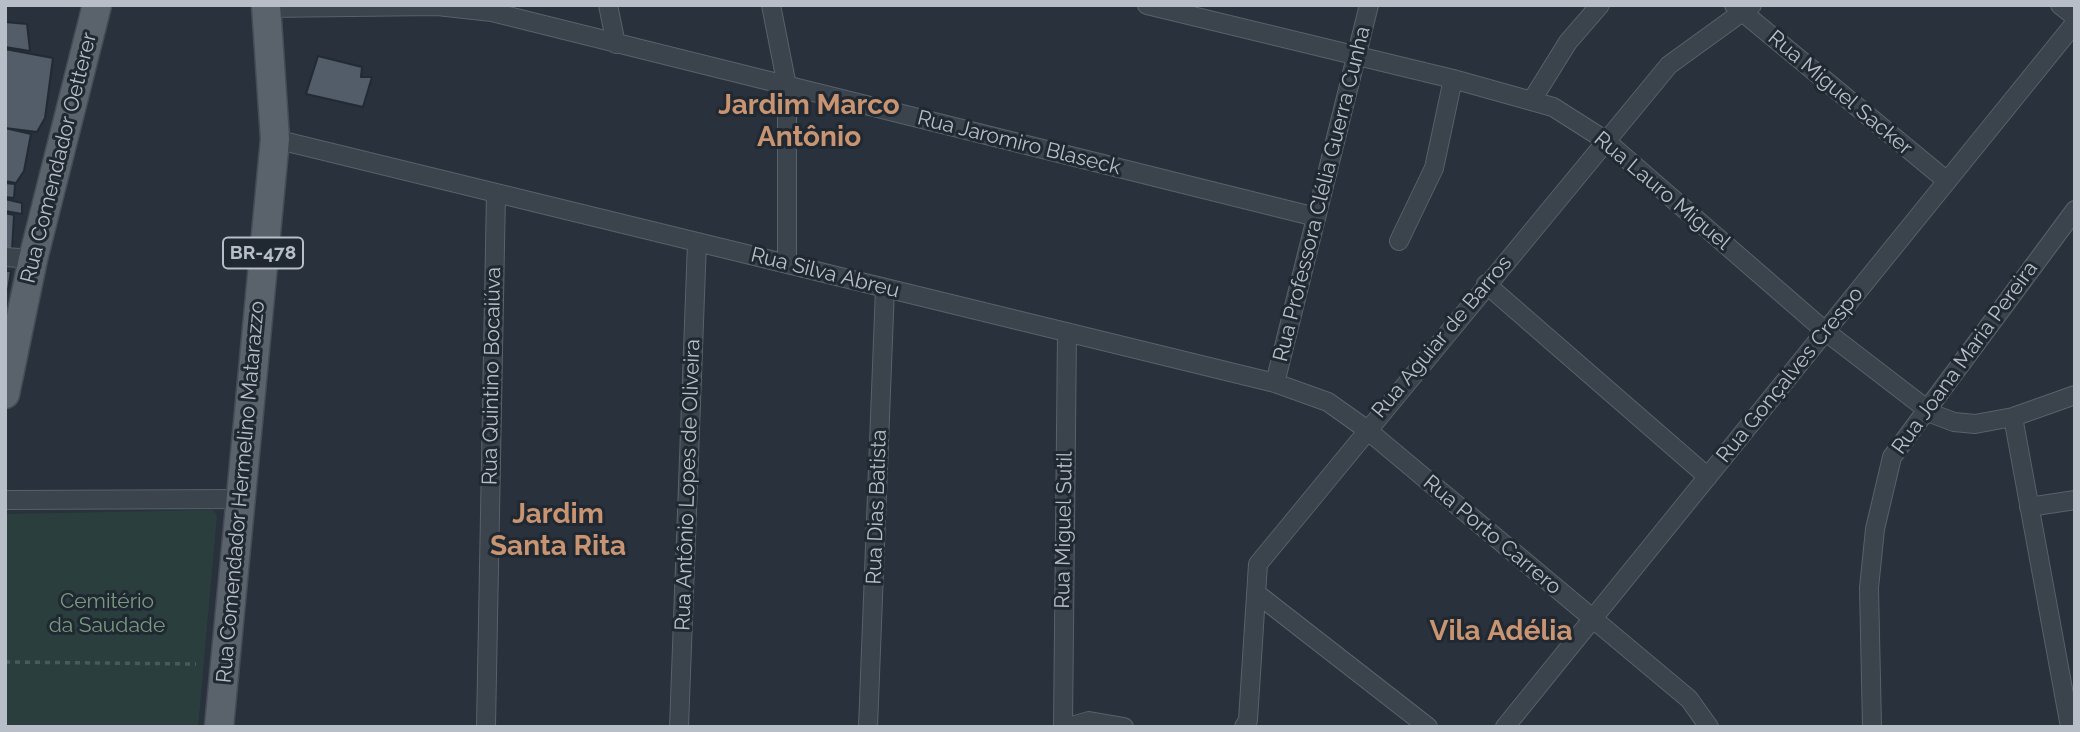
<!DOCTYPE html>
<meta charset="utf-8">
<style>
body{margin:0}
#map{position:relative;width:2080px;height:732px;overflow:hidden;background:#28313c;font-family:Raleway,sans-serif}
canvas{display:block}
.frame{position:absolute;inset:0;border:7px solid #b8bec7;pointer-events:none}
</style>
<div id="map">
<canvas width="2080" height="732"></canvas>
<div class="frame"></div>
</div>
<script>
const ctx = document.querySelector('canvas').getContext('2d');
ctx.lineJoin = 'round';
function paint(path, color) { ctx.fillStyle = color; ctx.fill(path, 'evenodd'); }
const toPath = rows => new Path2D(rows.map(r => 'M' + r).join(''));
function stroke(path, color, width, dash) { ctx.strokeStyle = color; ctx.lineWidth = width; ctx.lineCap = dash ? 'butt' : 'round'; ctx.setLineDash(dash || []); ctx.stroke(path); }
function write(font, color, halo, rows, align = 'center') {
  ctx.font = font + ' Raleway,sans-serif'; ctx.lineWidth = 6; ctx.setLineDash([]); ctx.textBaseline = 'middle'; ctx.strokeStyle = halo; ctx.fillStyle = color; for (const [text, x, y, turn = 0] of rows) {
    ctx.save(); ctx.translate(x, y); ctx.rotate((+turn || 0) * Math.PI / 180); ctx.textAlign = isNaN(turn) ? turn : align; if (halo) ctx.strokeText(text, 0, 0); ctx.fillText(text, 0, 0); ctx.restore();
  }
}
paint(toPath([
 [213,510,217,516,198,727,5,727,5,514]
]), '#2b3e3e');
const building = toPath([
 [5,22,27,24,30,51,5,47,5,22],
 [5,49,53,58,45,118,37,132,5,128,5,49],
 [318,56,362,67,361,77,372,77,363,107,306,94,318,56],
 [5,128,31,134,24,171,16,183,5,181,5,128],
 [5,183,15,184,14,198,5,197,5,183],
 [5,199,22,203,22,214,5,211,5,199],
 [5,213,14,215,12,250,5,249,5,213],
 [5,271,11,271,8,290,5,289,5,271]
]);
paint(building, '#535c69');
stroke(building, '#222a33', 2);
const minor = toPath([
 [608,5,616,44],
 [771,5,787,86,787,264],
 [1147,5,1453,79,1553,107,1605,140,1825,331,1933,414,1954,422,1975,424,2013,417,2075,395],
 [1734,5,1947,181],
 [2060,5,2075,17],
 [267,8,437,6,492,12,1316,217],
 [1532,100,1568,42,1600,5],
 [275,139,1275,383,1328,402,1366,429,1689,699,1709,727],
 [1399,241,1434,168,1453,79],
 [5,257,33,259],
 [1486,284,1708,477],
 [1275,383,1369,5],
 [2013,417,2070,727],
 [5,500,240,499],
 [2029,507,2075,500],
 [1256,593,1428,727],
 [486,727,496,193],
 [679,727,697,242],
 [868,727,885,288],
 [1063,727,1067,332],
 [1068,727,1089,721,1124,727],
 [1244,727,1248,720,1258,564,1669,65,1752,5],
 [1505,727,2075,23],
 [1872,727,1869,588,1875,529,1892,457,2075,210]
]);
const primary = toPath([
 [5,394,33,259,97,5],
 [219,727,275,139,266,5]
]);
stroke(minor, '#59616a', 20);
stroke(primary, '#454c55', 31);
stroke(toPath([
 [5,662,196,664]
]), '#4a5a5c', 3.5, [5, 5]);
stroke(minor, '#3b434c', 18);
stroke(primary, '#5a626c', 28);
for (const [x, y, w] of [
 [263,253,80]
]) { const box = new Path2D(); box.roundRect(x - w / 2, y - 15.5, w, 31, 5); ctx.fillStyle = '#202831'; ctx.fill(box); stroke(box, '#b8bec7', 2); }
write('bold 19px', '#b8bec7', null, [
 ["BR-478",263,253]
]);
write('21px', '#b8bec7', '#202831', [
 ["Rua Miguel Sacker",1840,93,40],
 ["Rua Jaromiro Blaseck",1019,143,14],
 ["Rua Comendador Oetterer",59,158,-76],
 ["Rua Lauro Miguel",1662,191,40],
 ["Rua Professora Clélia Guerra Cunha",1322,194,-76],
 ["Rua Silva Abreu",825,273,14],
 ["Rua Aguiar de Barros",1442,337,-50],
 ["Rua Joana Maria Pereira",1965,358,-54],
 ["Rua Gonçalves Crespo",1790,375,-51],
 ["Rua Quintino Bocaiúva",492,376,-89],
 ["Rua Antônio Lopes de Oliveira",688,485,-88],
 ["Rua Comendador Hermelino Matarazzo",241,492,-85],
 ["Rua Dias Batista",877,507,-88],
 ["Rua Miguel Sutil",1064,530,-89],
 ["Rua Porto Carrero",1492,535,40]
]);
write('21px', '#799a80', '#202831', [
 ["Cemitério",107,602],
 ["da Saudade",107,626]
]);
write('bold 28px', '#c89472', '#202831', [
 ["Jardim Marco",809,106],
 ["Antônio",809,138],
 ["Jardim",558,515],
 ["Santa Rita",558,547],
 ["Vila Adélia",1501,632]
]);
</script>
